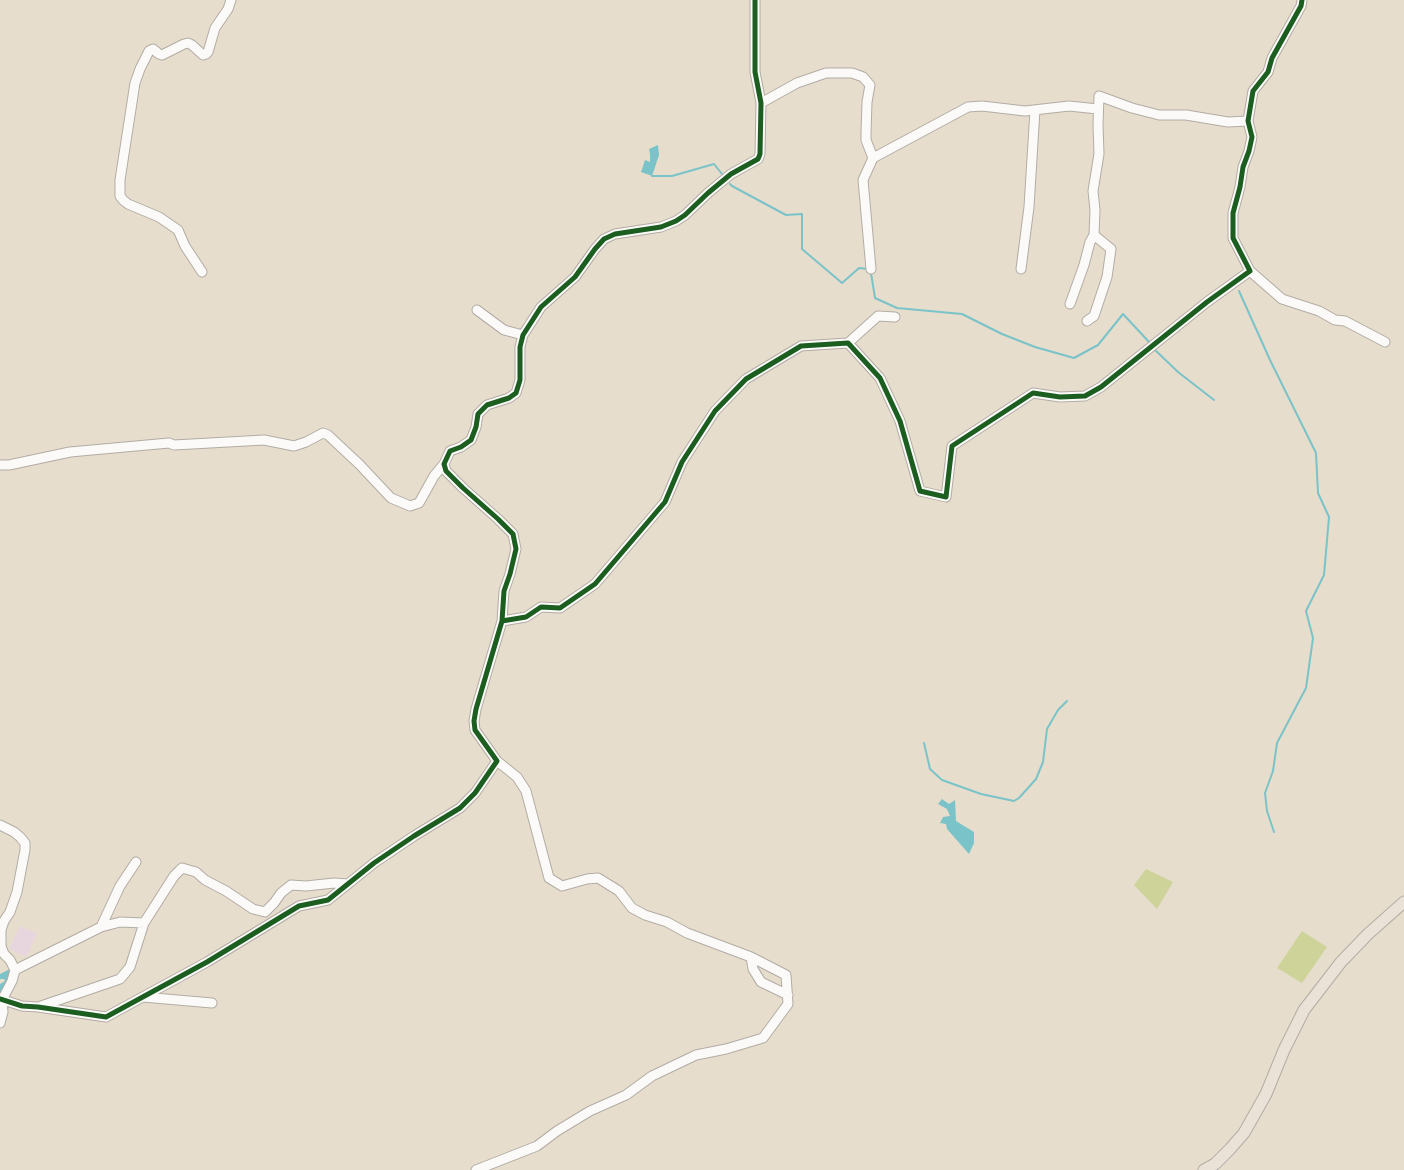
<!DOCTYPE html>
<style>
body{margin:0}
canvas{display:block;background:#e7ddcd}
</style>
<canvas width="1404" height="1170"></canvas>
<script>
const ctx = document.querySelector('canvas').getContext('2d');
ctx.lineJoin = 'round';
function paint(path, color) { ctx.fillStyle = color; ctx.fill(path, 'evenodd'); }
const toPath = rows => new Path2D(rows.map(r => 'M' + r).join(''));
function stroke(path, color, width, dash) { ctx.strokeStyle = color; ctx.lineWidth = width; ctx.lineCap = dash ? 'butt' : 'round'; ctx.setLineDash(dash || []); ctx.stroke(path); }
paint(toPath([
 [20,926,37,934,26,957,9,949]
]), '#e8d6df');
paint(toPath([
 [1146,869,1173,882,1157,909,1134,885],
 [1302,931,1327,947,1302,983,1277,968]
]), '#ced399');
paint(toPath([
 [658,145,659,155,652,176,641,172,645,160,650,162,650,154,649,149],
 [942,799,949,804,955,800,956,821,974,832,974,843,969,854,947,829,946,824,940,823,943,817,950,816,947,809,938,804],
 [10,969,11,978,0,995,0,984,5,981,4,979,0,979,0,974]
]), '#7ac3c8');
stroke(toPath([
 [652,176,672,176,714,164,722,174],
 [730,184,732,186,786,215,802,214,802,249,842,283,859,268,868,269],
 [871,273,875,298,897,308,962,314,1002,334,1035,347,1074,358,1098,345,1123,314,1150,343],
 [1239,291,1270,360,1316,453,1318,493,1329,517,1324,575,1306,611,1313,638,1306,688,1277,743,1273,771,1265,793,1267,811,1274,832],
 [1155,350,1178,372,1214,400],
 [924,743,930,769,942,780,981,794,1014,801,1019,798,1036,779,1043,762,1047,729,1058,710,1067,701]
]), '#7ac3c8', 2);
const minor = toPath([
 [761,103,797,83,826,73,852,73,863,77,870,85,867,102,866,133,866,140,873,158],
 [871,269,863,180,873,158,968,107,982,106,1025,111,1069,106,1098,109],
 [1021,269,1029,207,1035,110],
 [1250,271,1282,299,1319,311,1335,320,1345,321,1385,342],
 [202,272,185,246,178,230,159,217,128,204,123,200,120,196,120,180,135,83,140,69,149,51,153,49,159,54,162,55,184,44,188,43,192,45,203,55,206,54,208,52,215,28,228,9,231,0],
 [1070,304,1084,265,1090,242,1094,235],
 [477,310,504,330,523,335],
 [1087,321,1094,316,1107,277,1111,249,1094,235,1095,210,1093,191,1099,154,1098,125,1099,96,1132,108,1159,115,1186,115,1228,122,1248,121],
 [848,343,878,316,895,317],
 [0,465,9,465,70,452,169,443,174,445,264,440,294,446,306,442,323,433,328,435,360,465,391,498,410,506,419,503,434,476,444,464],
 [502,621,526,617,541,607,560,608,595,584,665,502,682,462,715,411,746,379,801,346,848,343,880,378,900,421,920,491,946,497,952,446,1033,393,1060,397,1085,396,1101,387,1207,302,1250,271,1233,238,1233,213,1240,187,1243,167,1249,151,1252,137,1248,121,1253,91,1268,72,1272,58,1301,6,1302,0],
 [0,825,14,832,20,837,25,843,25,850,17,892,10,912,4,921,1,930,1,946,4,954,10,960,15,970,12,981,2,1000,3,1012,0,1023],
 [101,927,120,886,136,862],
 [751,957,753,969,761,982,788,995],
 [15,970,101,927,120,922,144,923],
 [143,997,212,1003],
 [0,999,22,1006,38,1007,106,1017,207,962,299,906,328,900,374,863,414,836,460,808,475,793,497,761,475,730,474,721,476,709,502,621,504,591,510,574,516,549,513,534,498,519,463,488,446,471,444,464,450,451,461,447,471,440,476,427,478,414,487,405,509,398,516,393,520,380,520,347,523,335,541,307,575,277,595,249,604,239,615,234,661,227,676,221,685,215,708,193,731,174,758,159,760,154,761,103,755,72,755,0],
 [41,1006,120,979,130,967,144,923,174,876,182,868,196,872,205,880,226,891,253,909,265,912,274,903,281,893,291,885,306,886,334,883,348,884],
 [476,1170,537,1146,557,1131,590,1111,626,1095,652,1076,696,1055,726,1049,763,1038,788,1004,786,975,751,957,687,933,667,922,645,915,632,908,619,891,598,878,587,879,562,886,549,878,526,791,517,777,497,761]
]);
const major = toPath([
 [1204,1170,1215,1164,1230,1149,1244,1133,1266,1094,1284,1050,1304,1010,1341,962,1368,934,1404,902]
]);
stroke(minor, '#b2aca4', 11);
stroke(major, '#b2aca4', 13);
stroke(minor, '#fbfaf8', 9);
stroke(major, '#ebe2d7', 11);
stroke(toPath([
 [502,621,526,617,541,607,560,608,595,584,665,502,682,462,715,411,746,379,801,346,848,343,880,378,900,421,920,491,946,497,952,446,1033,393,1060,397,1085,396,1101,387,1207,302,1250,271,1233,238,1233,213,1240,187,1243,167,1249,151,1252,137,1248,121,1253,91,1268,72,1272,58,1301,6,1302,0],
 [0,999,22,1006,38,1007,106,1017,207,962,299,906,328,900,374,863,414,836,460,808,475,793,497,761,475,730,474,721,476,709,502,621,504,591,510,574,516,549,513,534,498,519,463,488,446,471,444,464,450,451,461,447,471,440,476,427,478,414,487,405,509,398,516,393,520,380,520,347,523,335,541,307,575,277,595,249,604,239,615,234,661,227,676,221,685,215,708,193,731,174,758,159,760,154,761,103,755,72,755,0]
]), '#1b5e20', 5);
</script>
